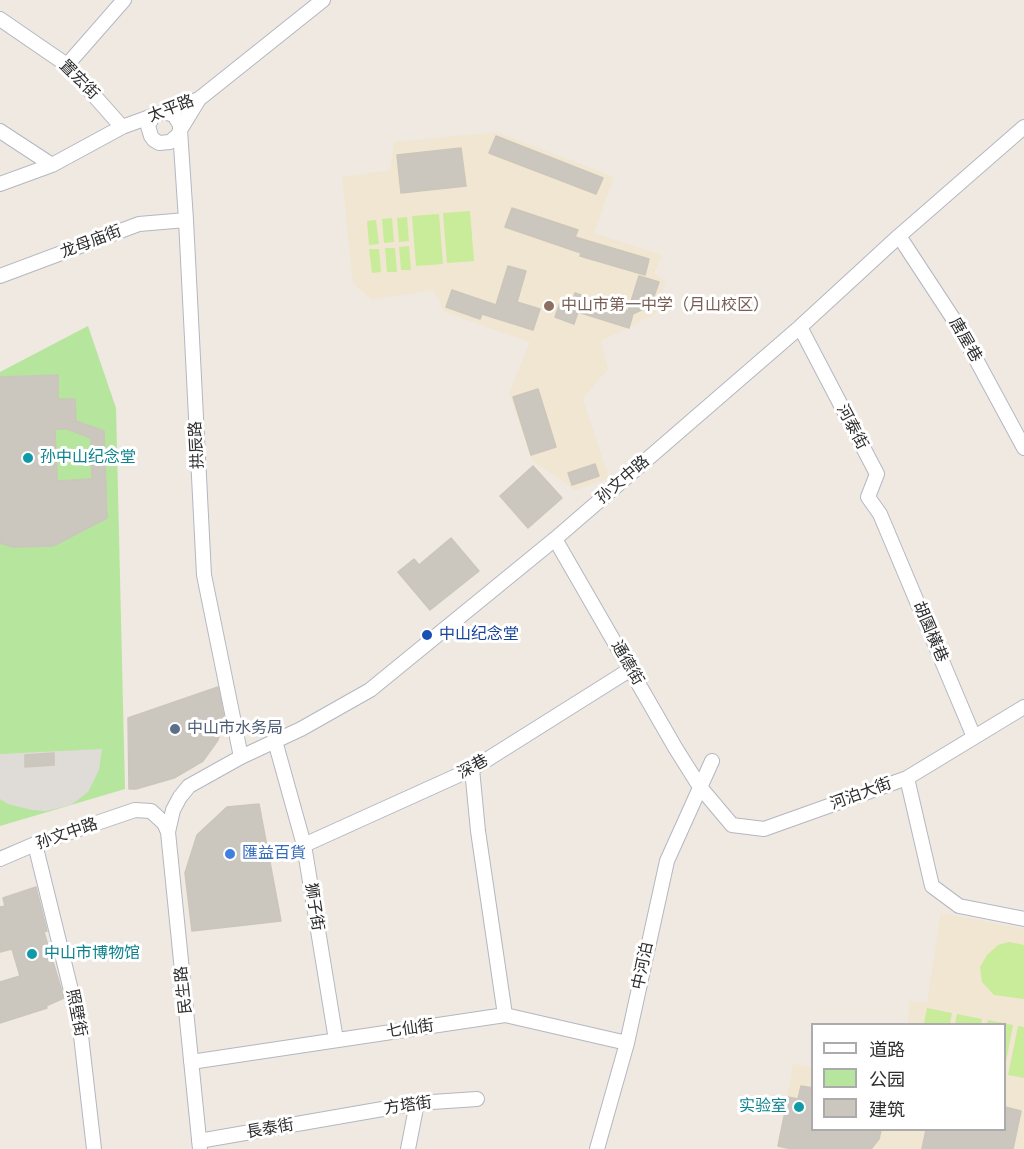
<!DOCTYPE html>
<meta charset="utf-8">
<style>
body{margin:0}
#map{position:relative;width:1024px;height:1149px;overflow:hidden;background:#efe9e1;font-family:"Fira Sans Condensed","Noto Sans SC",sans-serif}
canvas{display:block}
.legend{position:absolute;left:811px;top:1023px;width:195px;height:108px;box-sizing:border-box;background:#fff;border:2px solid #ababab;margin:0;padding:8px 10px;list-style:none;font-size:18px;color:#2e2e2e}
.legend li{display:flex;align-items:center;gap:12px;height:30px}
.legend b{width:30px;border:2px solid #ababab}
</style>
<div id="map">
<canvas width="1024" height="1149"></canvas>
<ul class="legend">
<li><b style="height:8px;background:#fff"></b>道路</li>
<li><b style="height:16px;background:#b6e59e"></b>公园</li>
<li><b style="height:16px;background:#cbc7bf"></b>建筑</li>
</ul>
</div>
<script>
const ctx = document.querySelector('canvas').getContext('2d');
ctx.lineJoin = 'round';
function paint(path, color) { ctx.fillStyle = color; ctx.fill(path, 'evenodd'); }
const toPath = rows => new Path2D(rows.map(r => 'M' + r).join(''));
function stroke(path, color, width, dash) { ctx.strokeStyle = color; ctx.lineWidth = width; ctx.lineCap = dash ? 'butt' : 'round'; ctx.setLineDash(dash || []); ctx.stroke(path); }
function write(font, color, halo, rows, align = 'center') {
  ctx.font = font + ' "Fira Sans Condensed","Noto Sans SC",sans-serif'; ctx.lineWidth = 6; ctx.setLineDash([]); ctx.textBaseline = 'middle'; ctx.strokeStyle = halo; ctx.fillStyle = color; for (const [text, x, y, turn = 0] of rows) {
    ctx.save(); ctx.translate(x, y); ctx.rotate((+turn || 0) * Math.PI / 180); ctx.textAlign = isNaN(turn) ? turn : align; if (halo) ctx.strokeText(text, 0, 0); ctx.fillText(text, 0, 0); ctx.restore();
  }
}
paint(toPath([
 [496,132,614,177,594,233,662,255,654,273,666,282,655,314,601,341,608,369,583,399,609,478,575,490,532,460,509,393,530,342,444,312,434,290,372,300,353,283,342,177,390,170,394,142],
 [941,913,1024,929,1024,1149,778,1149,793,1064,812,1067,812,1130,1004,1130,1004,1024,908,1024,910,1001,927,1003]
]), '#f0e6d1');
paint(toPath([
 [88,326,116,408,125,789,0,826,0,372]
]), '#b6e59e');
paint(toPath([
 [470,211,474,261,447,263,443,213],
 [439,214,443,264,416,266,412,216],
 [407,217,409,241,399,242,397,218],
 [392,218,394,242,384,243,382,219],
 [376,220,379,244,369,245,367,221],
 [409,246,411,270,401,270,399,247],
 [385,248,395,248,397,272,387,272],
 [369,249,379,249,381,272,372,273],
 [1009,942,1024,945,1024,999,994,995,982,982,980,967,987,955,998,945],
 [927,1008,952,1013,950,1024,924,1024],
 [957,1014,982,1019,981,1024,955,1024],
 [988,1020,1013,1025,1005,1067,1004,1024,987,1024],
 [1018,1026,1024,1027,1024,1078,1008,1075]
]), '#c9ec9a');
paint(toPath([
 [102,749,99,770,88,792,71,805,46,811,32,810,8,804,0,799,0,754]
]), '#dfdcd8');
const building = toPath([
 [496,136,603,178,596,194,489,153,496,136],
 [461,148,466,186,401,193,397,155,461,148],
 [512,208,578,230,575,237,649,259,645,275,580,256,581,253,505,227,512,208],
 [508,266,526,271,517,302,540,309,533,330,482,314,480,319,446,307,452,290,496,305,508,266],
 [639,276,659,282,651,305,633,314,629,328,578,312,574,324,555,317,561,300,572,303,575,293,628,311,639,276],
 [58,375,58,399,75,399,76,421,104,431,107,518,53,546,12,547,0,543,0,377,58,375],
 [55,429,67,429,91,438,92,479,57,481,55,429],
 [538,389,556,447,531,455,513,397,538,389],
 [595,464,599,476,572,485,568,473,595,464],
 [533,466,562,498,528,528,500,496,533,466],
 [451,538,479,571,430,610,398,572,414,559,419,565,451,538],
 [218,687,224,717,218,740,203,761,174,778,136,789,129,789,128,718,218,687],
 [54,753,54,765,25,767,25,755,54,753],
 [259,804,281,921,192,931,185,873,197,835,227,807,259,804],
 [36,887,47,931,44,932,64,998,46,1006,47,1008,0,1023,0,982,20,976,12,949,0,952,0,907,5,906,3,898,36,887],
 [801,1086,813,1088,813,1130,881,1130,879,1139,871,1149,792,1149,778,1146,788,1097,798,1099,801,1086],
 [1005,1107,1021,1111,1013,1149,922,1149,926,1130,1005,1130,1005,1107]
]);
paint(building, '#cbc7bf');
stroke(building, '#cbc5ba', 1.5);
const minor = toPath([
 [0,19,67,65,122,127],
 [67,65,124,0],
 [199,99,180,130,178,135,170,142,159,143,154,140,151,136,148,126,153,116,164,112,174,115,180,125,180,130,186,220,204,575,241,757],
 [0,131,52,165],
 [0,184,52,165,122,127,199,99,323,0],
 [899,236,958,326,1024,448],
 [0,276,139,224,186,220],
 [800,327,877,474,868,497,880,514,974,737],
 [555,539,676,749,700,787,732,825,764,829,907,778,1024,707],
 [275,741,304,845,336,1040],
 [472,769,478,831,505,1015],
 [907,778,932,886,959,906,1024,919],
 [35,844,80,1027,94,1149],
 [304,845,472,769,631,669],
 [0,859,35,844,135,810,151,811,164,823,168,832],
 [191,1062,505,1015,627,1043],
 [199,1141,417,1103,477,1099],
 [200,1149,168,832,173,810,180,797,189,786,241,757,301,729,370,690,555,539,800,327,899,236,1024,127],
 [408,1149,417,1103],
 [597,1149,627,1043,667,861,712,761]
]);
stroke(minor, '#b4b7c1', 16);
stroke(minor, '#fff', 14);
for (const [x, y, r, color] of [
 [549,306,6,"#8d6e63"],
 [28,458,6,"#0f9aa8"],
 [427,635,6,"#1a4fb4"],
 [175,729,6,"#5c6f8a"],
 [230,854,6,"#3f7fe0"],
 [32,954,6,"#0f9aa8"],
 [799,1107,6,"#0f9aa8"]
]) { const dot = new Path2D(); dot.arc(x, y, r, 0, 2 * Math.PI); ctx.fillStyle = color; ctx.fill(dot); stroke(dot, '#fff', 2); }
write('16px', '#2e2e2e', '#fff', [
 ["置宏街",79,80,45],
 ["太平路",171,109,-21],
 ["龙母庙街",91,242,-21],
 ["唐屋巷",965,340,60],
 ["河泰街",852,427,62],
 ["拱辰路",197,445,-93],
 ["孙文中路",623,480,-41],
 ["胡園橫巷",930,632,67],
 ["通德街",627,663,60],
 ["深巷",473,767,-29],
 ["河泊大街",861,794,-20],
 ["孙文中路",67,834,-19],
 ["狮子街",314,907,81],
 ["中河泊",643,966,-78],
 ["民生路",184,990,-96],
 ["照壁街",76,1013,79],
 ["七仙街",410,1029,-8],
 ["方塔街",408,1106,-8],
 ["長泰街",270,1129,-10]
]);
write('16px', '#785e54', '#fff', [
 ["中山市第一中学（月山校区）",561,306]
], 'left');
write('16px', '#0d838f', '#fff', [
 ["孙中山纪念堂",40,458],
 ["中山市博物馆",44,954],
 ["实验室",787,1107,"right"]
], 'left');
write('16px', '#164399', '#fff', [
 ["中山纪念堂",439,635]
], 'left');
write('16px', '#4e5e75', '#fff', [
 ["中山市水务局",187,729]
], 'left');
write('16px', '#366cbe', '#fff', [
 ["匯益百貨",242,854]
], 'left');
</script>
